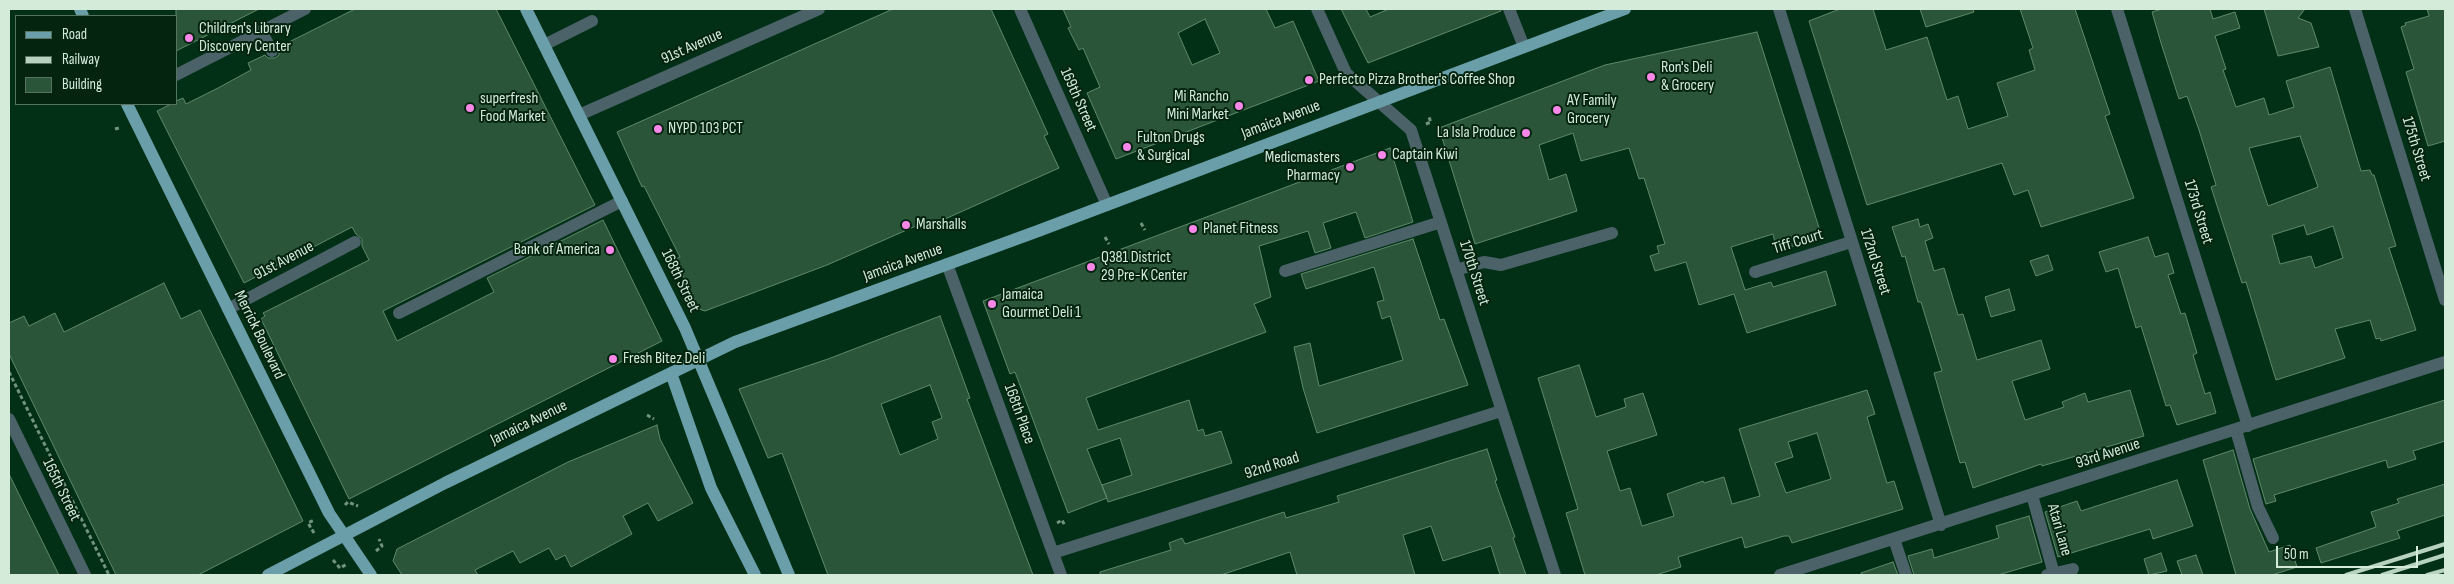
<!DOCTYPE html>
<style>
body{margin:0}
#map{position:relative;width:2454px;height:584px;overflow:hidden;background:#023016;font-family:"Sofia Sans Condensed",sans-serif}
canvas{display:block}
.frame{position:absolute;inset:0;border:10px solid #d4ebda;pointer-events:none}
.legend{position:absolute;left:15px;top:15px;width:162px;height:90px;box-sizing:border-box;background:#042410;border:1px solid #577461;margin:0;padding:6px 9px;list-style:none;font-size:15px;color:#d4ebda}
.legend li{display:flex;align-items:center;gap:10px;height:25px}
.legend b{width:25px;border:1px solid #577461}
.scale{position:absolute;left:2276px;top:546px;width:142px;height:22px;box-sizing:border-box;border:2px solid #d4ebda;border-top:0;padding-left:6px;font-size:15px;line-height:18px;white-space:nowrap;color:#d4ebda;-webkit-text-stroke:4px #042410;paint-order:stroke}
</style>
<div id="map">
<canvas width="2454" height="584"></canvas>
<div class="frame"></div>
<ul class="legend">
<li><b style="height:6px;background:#6a9ea9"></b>Road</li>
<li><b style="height:6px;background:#b8d2c0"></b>Railway</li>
<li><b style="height:14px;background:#2a5538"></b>Building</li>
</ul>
<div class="scale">50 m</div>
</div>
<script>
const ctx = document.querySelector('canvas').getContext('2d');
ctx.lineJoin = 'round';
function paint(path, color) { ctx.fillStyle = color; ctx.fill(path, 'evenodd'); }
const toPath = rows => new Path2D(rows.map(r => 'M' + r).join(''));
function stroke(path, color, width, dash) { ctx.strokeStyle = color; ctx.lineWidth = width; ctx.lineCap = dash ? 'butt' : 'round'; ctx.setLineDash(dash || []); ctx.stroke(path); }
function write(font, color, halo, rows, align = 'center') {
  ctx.font = font + ' "Sofia Sans Condensed",sans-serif'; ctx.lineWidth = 4; ctx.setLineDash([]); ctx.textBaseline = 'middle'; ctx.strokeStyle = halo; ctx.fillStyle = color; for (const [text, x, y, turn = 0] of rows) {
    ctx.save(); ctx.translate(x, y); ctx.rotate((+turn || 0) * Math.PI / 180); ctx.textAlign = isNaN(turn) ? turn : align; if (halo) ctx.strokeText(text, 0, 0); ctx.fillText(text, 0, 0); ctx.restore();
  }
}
const building = toPath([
 [176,9,259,9,176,51,176,9],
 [355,9,496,9,595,205,383,311,397,341,494,292,487,278,603,220,662,341,349,499,261,319,265,316,263,313,369,260,362,246,362,239,356,234,352,227,244,283,157,111,171,104,176,104,176,101,183,98,186,104,218,88,251,70,248,63,265,55,268,58,275,58,279,55,279,47,355,9],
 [893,9,991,9,1048,134,1044,136,1059,168,927,227,925,222,827,265,705,311,699,309,675,259,680,257,644,186,642,187,617,132,893,9],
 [1063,9,1266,9,1275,28,1293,21,1319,81,1116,159,1087,93,1100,87,1083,48,1079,50,1068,28,1071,27,1063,9],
 [1205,19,1220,53,1192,65,1178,33,1205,19],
 [1341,9,1366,9,1370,17,1389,9,1501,9,1501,11,1368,63,1341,9],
 [1840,9,1873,9,1886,50,1927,37,1947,100,1958,96,1968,129,2008,116,1997,83,2035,70,2029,50,2033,48,2020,9,2075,9,2110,114,2105,116,2134,198,2041,227,2028,190,2014,195,2002,163,1867,205,1809,21,1840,9],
 [1920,9,1973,9,1974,12,1926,27,1920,9],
 [2162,9,2210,9,2213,19,2235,12,2240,28,2215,36,2226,69,2223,70,2236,107,2264,98,2269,115,2294,107,2286,81,2330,67,2361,171,2370,170,2372,175,2374,175,2396,246,2389,248,2416,330,2381,341,2380,338,2376,339,2370,320,2335,329,2345,358,2276,380,2246,282,2242,283,2211,187,2216,185,2199,130,2187,96,2179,99,2161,43,2152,12,2162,9],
 [2300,136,2318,187,2268,206,2249,148,2300,136],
 [2304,225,2307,235,2333,226,2343,258,2315,268,2311,256,2280,264,2272,235,2304,225],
 [2264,9,2305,9,2298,18,2311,23,2319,47,2278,56,2264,9],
 [2427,9,2445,9,2445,141,2428,146,2406,72,2414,69,2401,27,2406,25,2405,23,2429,16,2427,9],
 [1757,32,1822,237,1777,251,1773,234,1731,247,1745,290,1771,282,1773,287,1826,271,1836,305,1747,333,1734,294,1699,305,1686,262,1655,271,1650,256,1659,253,1657,246,1665,244,1644,178,1639,179,1629,148,1581,161,1573,133,1539,145,1549,180,1566,174,1577,211,1475,244,1439,128,1605,65,1757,32],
 [1390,148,1413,222,1365,238,1356,212,1323,223,1331,248,1315,253,1308,231,1259,246,1271,297,1254,304,1266,332,1086,398,1098,430,1189,400,1198,431,1203,429,1205,436,1221,431,1232,463,1108,502,1102,485,1132,475,1120,438,1087,449,1107,498,1068,513,1015,372,1010,374,983,301,1390,148],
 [1918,219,1920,227,1928,224,1933,238,1925,241,1934,271,1944,268,1958,315,1963,314,1977,360,2041,340,2050,369,2012,381,2025,420,2064,407,2062,402,2085,393,2088,402,2130,390,2144,436,2042,466,2041,464,1973,488,1965,462,1960,463,1945,412,1934,373,1942,371,1921,302,1918,302,1905,256,1902,257,1892,227,1918,219],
 [2148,237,2155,257,2168,253,2174,273,2168,275,2181,314,2185,313,2197,353,2193,355,2205,394,2210,392,2216,413,2177,425,2170,405,2166,406,2141,326,2136,328,2118,268,2106,272,2099,252,2148,237],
 [1413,239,1440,320,1444,319,1468,385,1317,433,1303,388,1294,347,1310,343,1319,386,1403,360,1390,316,1382,319,1377,302,1384,300,1374,267,1306,289,1301,274,1413,239],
 [2048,255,2053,270,2036,276,2030,261,2048,255],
 [164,283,181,319,200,310,303,521,198,575,116,575,9,354,9,323,24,316,29,326,55,313,64,332,164,283],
 [2009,289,2015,310,1991,317,1985,297,2009,289],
 [940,316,970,398,967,399,1033,575,828,575,782,453,768,458,739,389,828,359,940,316],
 [930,385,942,418,932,422,938,439,900,455,881,404,930,385],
 [1579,365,1596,417,1626,407,1624,399,1643,393,1657,435,1607,451,1620,491,1630,488,1642,526,1674,516,1667,494,1703,481,1704,483,1724,477,1732,504,1760,496,1739,429,1867,390,1875,414,1867,417,1887,483,1894,481,1903,509,1792,543,1789,536,1784,536,1745,548,1742,537,1678,557,1681,567,1656,575,1585,575,1566,513,1578,509,1538,378,1579,365],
 [1817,433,1831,479,1786,493,1775,463,1793,457,1788,442,1817,433],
 [2445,400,2445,441,2413,451,2416,459,2388,468,2386,460,2274,495,2276,501,2266,504,2253,459,2445,400],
 [657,425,660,439,693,503,658,521,648,503,623,516,632,534,571,567,565,555,556,560,549,548,520,563,513,551,475,570,478,575,402,575,393,561,397,549,568,462,657,425],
 [1487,449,1497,480,1495,481,1515,537,1513,538,1526,575,1500,575,1491,546,1443,561,1431,526,1403,535,1415,575,1297,575,1290,552,1221,575,1100,575,1100,572,1171,550,1169,543,1182,538,1185,544,1284,512,1286,518,1339,502,1337,496,1487,449],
 [2233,450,2250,509,2269,552,2290,545,2297,567,2272,575,2236,575,2203,460,2233,450],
 [9,474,48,553,59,575,9,575,9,474],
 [2177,480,2193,526,2153,539,2150,529,2058,557,2045,512,2077,501,2081,511,2177,480],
 [2445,484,2445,515,2397,531,2400,538,2321,563,2316,548,2376,527,2371,512,2399,503,2397,499,2445,484],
 [2029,516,2042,562,1998,575,1914,575,1908,556,1932,549,1934,558,1999,538,1996,526,2029,516],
 [2161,553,2167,571,2149,575,2144,559,2161,553],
 [2196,555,2203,575,2182,575,2177,561,2196,555],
 [1893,562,1898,575,1861,575,1861,573,1893,562]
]);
paint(building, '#2a5538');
stroke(building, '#5e896a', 1);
stroke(toPath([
 [1426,124,1431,122,1428,115],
 [115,129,119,128],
 [1141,223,1145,230],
 [1105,237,1109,244],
 [9,372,109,575],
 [647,415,654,419],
 [345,505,348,502,358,506],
 [1057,523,1062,520,1065,526],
 [314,533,308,523,314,520],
 [376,551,382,546,379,539],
 [333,560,340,568,347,564]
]), '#72937e', 3, [4, 2.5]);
stroke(toPath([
 [1020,9,1107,205],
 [1317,9,1346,73,1411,130,1555,575],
 [1509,9,1524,47],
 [1779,9,1941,525],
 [2117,9,2248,426],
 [2355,9,2445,300],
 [261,31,272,51],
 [544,45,592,21],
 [176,75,305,9],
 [579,115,819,9],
 [947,264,1061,575],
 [1456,270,1484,262,1501,265,1612,233],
 [1285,271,1441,222],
 [1755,272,1851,242],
 [228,309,355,242],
 [399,313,622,201],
 [9,419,85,575],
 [2236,430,2258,507,2273,538],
 [2032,495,2054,574],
 [1894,539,1906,575],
 [1053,553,1501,411],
 [1780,575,2445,362],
 [2047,575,2073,569]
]), '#4a6268', 12);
stroke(toPath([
 [80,9,83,16],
 [526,9,685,328,789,575],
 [127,104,329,513,371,575],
 [671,373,711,488,755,575],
 [268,575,445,483,735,342,1038,231,1625,9]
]), '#6a9ea9', 12);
stroke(toPath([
 [2346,575,2445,544],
 [2382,575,2445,555],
 [2427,575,2445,570]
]), '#b8d2c0', 4);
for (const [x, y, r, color] of [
 [189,38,5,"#f987e8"],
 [1651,77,5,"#f987e8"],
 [1309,80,5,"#f987e8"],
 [1239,106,5,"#f987e8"],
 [470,108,5,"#f987e8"],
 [1557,110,5,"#f987e8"],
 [658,129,5,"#f987e8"],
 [1526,133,5,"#f987e8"],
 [1127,147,5,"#f987e8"],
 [1382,155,5,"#f987e8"],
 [1350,167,5,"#f987e8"],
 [906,225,5,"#f987e8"],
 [1193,229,5,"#f987e8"],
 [610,250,5,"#f987e8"],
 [1091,267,5,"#f987e8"],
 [992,304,5,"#f987e8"],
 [613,359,5,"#f987e8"]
]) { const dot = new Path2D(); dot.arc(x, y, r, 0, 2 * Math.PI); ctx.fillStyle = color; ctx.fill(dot); stroke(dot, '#042410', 2); }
write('16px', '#d4ebda', '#042410', [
 ["Children's Library",199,29],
 ["Discovery Center",199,47],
 ["Ron's Deli",1661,68],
 ["& Grocery",1661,86],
 ["Perfecto Pizza Brother's Coffee Shop",1319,80],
 ["Mi Rancho",1229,97,"right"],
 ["Mini Market",1229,115,"right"],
 ["superfresh",480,99],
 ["Food Market",480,117],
 ["AY Family",1567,101],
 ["Grocery",1567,119],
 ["NYPD 103 PCT",668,129],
 ["La Isla Produce",1516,133,"right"],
 ["Fulton Drugs",1137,138],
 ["& Surgical",1137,156],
 ["Captain Kiwi",1392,155],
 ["Medicmasters",1340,158,"right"],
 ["Pharmacy",1340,176,"right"],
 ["Marshalls",916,225],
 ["Planet Fitness",1203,229],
 ["Bank of America",600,250,"right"],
 ["Q381 District",1101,258],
 ["29 Pre-K Center",1101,276],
 ["Jamaica",1002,295],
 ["Gourmet Deli 1",1002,313],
 ["Fresh Bitez Deli",623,359]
], 'left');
write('16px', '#d4ebda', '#042410', [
 ["91st Avenue",692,47,-24],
 ["169th Street",1078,100,66],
 ["Jamaica Avenue",1281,120,-21],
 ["175th Street",2416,149,73],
 ["173rd Street",2198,212,73],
 ["Tiff Court",1798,242,-17],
 ["91st Avenue",284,261,-28],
 ["172nd Street",1875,262,72],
 ["Jamaica Avenue",903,263,-20],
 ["170th Street",1474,273,72],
 ["168th Street",680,281,64],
 ["Merrick Boulevard",259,335,64],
 ["168th Place",1019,414,70],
 ["Jamaica Avenue",529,423,-26],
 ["93rd Avenue",2108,454,-18],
 ["92nd Road",1272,466,-18],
 ["165th Street",61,490,64],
 ["Atari Lane",2059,530,74]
]);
</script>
